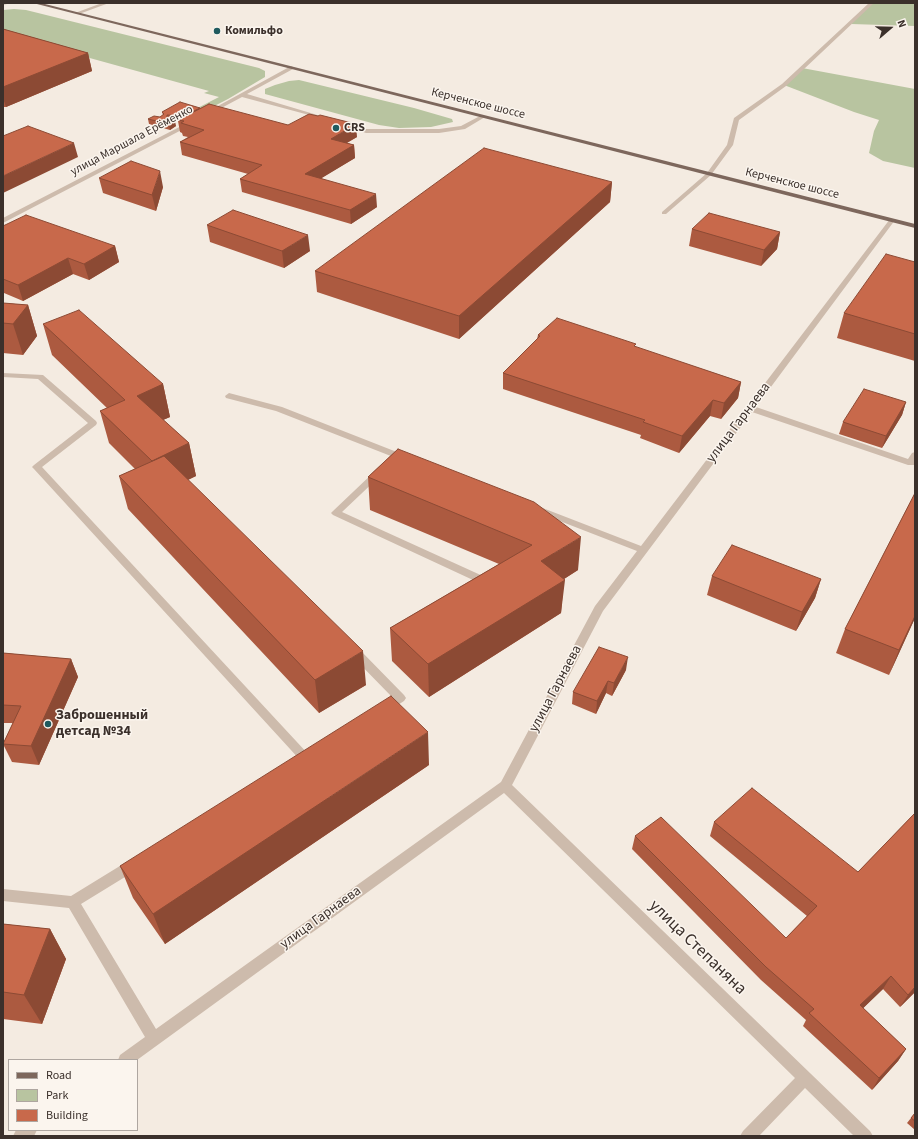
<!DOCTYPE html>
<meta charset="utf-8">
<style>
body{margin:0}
#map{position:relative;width:918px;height:1139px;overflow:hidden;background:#f4ebe1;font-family:"Source Sans 3",sans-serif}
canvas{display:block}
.frame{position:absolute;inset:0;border:4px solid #3b302b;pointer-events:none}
.legend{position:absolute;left:8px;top:1059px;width:130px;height:72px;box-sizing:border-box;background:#fbf5ee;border:1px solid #aea6a0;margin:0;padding:5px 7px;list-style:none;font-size:12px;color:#3b302b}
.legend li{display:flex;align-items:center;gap:8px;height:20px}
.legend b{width:20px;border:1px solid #aea6a0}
.north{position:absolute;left:870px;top:8px;width:40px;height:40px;-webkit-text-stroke:3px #fbf5ee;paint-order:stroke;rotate:70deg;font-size:11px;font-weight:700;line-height:16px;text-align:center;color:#3b302b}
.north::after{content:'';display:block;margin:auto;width:14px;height:18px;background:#3b302b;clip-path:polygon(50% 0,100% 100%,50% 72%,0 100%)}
</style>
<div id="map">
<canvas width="918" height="1139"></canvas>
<div class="frame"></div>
<ul class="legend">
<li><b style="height:5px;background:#7d675c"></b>Road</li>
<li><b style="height:11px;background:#b8c4a0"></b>Park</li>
<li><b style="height:11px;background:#c8694b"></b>Building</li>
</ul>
<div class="north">N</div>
</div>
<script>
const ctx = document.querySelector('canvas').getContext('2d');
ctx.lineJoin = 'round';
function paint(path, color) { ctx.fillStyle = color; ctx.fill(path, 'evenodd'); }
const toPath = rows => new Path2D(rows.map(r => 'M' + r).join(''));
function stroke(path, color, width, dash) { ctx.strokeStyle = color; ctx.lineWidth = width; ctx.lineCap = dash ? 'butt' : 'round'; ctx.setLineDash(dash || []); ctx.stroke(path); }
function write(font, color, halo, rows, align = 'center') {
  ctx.font = font + ' "Source Sans 3",sans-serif'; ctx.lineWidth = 3; ctx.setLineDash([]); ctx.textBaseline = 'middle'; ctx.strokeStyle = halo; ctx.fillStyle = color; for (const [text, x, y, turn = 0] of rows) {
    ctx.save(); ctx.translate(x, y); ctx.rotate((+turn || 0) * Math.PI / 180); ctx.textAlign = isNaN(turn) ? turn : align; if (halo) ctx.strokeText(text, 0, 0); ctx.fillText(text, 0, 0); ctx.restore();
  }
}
paint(toPath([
 [872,3,915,3,915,26,851,24],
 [14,9,26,10,259,68,265,71,265,77,228,99,191,118,180,117,219,97,204,93,209,91,3,34,3,10],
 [802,68,915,89,915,168,883,161,869,153,874,131,879,120,854,112,784,85],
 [299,80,414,108,452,119,453,122,431,127,399,128,379,125,265,94,265,89,275,85,289,81]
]), '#b8c4a0');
paint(toPath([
 [3,3,11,3,3,5,3,3],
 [102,3,109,3,79,14,75,13,102,3],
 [869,3,874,3,786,86,739,120,733,145,711,175,666,214,662,214,662,212,707,173,727,145,734,118,782,84,869,3],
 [291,66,293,67,293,69,247,94,324,117,324,119,242,97,212,113,207,112,291,66],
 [480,116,485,117,465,129,439,133,366,133,340,124,343,122,366,129,439,129,461,126,480,116],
 [191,121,194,123,193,124,3,223,3,218,191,121],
 [890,219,895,220,756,407,908,459,912,453,915,452,914,465,908,465,752,412,603,611,512,785,870,1131,873,1136,854,1136,805,1088,759,1136,740,1136,743,1131,795,1078,504,793,137,1060,118,1060,120,1055,145,1037,69,908,3,901,3,889,71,896,128,861,133,859,138,861,139,865,138,869,81,904,156,1029,501,782,595,606,637,551,534,511,532,509,534,507,540,507,641,546,890,219],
 [3,373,43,375,96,421,97,423,96,425,42,467,309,755,311,758,309,761,305,763,301,761,34,469,32,467,34,465,88,423,38,379,3,377,3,373],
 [229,393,282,407,407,456,408,458,404,461,401,460,276,411,226,398,225,396,229,393],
 [377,471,382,474,380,476,342,512,485,577,486,580,485,583,476,587,472,586,471,583,473,580,333,515,331,513,333,511,374,472,377,471],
 [355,648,359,649,404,695,406,698,404,701,390,710,386,711,382,710,380,707,382,704,392,697,351,655,350,652,351,649,355,648],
 [16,1130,37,1130,34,1136,13,1136,16,1130]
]), '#cdbbac');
paint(toPath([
 [33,3,41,3,915,224,915,228,33,3]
]), '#7d675c');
paint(toPath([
 [3,29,88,53,92,71,6,107,3,107],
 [200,108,288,125,357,137,347,143,354,145,355,158,321,178,377,207,351,224,242,192,240,179,248,174,182,155,180,142,188,137,183,136,182,133,180,132,178,121,172,120,176,126,170,130,149,124,148,119,160,117,163,115,162,112],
 [99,178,163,187,156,211,103,193],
 [612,182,610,202,459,339,317,292,315,271],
 [207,225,310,251,284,268,210,242],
 [3,226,115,246,119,262,89,280,73,274,23,301,4,293,3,294],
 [692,229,780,232,777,249,761,266,689,246],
 [915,262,915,361,837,338,844,313],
 [3,303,28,305,37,336,23,355,3,353],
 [43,324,163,384,170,417,163,420,189,443,196,476,188,480,366,685,319,713,128,509,119,476,135,469,109,443,100,411,107,408,52,355],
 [538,335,635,347,741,382,738,398,721,419,710,416,679,453,640,438,641,435,503,389,503,373,537,339],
 [906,402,902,415,882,448,839,434,843,422],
 [398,449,578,570,564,579,561,613,429,697,392,661,390,628,499,564,370,510,368,477],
 [915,493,915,618,889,675,836,653,845,629],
 [712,576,821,579,815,598,796,631,707,595],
 [3,653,71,659,78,677,39,765,12,762,3,744,13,723,3,723],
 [626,670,612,696,606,693,596,714,572,704,573,692],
 [429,765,165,944,133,898,120,866],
 [915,813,915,992,900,1007,883,989,863,1008,906,1049,898,1061,872,1090,803,1026,806,1020,761,980,632,849,635,836,786,938,807,916,710,836,714,822,858,872],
 [3,924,50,929,66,959,42,1024,3,1019],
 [915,1113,915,1130,907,1123]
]), '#ac5a40');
paint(toPath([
 [88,53,92,71,6,107,3,98,3,87],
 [175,121,176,126,170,130,169,124],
 [356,124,357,137,332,151,331,139],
 [74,143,78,157,3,193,3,176],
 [354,145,355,158,307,187,305,174],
 [160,171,163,187,156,211,152,195],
 [612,182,610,202,459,339,459,316],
 [376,194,377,207,351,224,350,210],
 [780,232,777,249,761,266,764,250],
 [308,235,310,251,284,268,282,251],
 [115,246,119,262,89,280,84,264],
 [68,258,73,274,23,301,18,285],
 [28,305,37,336,23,355,13,324],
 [741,382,738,398,721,419,724,403],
 [163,384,170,417,144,428,137,396],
 [713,400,710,416,679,453,682,436],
 [906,402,902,415,882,448,886,436],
 [189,443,196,476,160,493,152,461],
 [581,537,578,570,539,595,541,561],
 [821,579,815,598,796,631,802,612],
 [565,580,561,613,429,697,428,664],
 [915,616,915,618,889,675,899,650],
 [363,651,366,685,319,713,315,680],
 [628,657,626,670,612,696,614,683],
 [71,659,78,677,39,765,31,746],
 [608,681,606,693,596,714,597,701],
 [428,732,429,765,165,944,153,914],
 [50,929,66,959,42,1024,24,995],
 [891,976,883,989,853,1018,860,1005],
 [915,987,915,992,900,1007,908,995],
 [906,1049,898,1061,872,1090,879,1078]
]), '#8c4a34');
const building = toPath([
 [3,29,88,53,3,87,3,29],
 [180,102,200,108,184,116,167,115,167,119,175,121,169,124,148,119,154,116,160,117,164,114,162,112,180,102],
 [209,104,288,125,309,114,318,116,320,115,356,124,331,139,354,145,305,174,376,194,350,210,240,179,262,165,180,142,204,130,181,123,184,121,178,120,209,104],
 [28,126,74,143,3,176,3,136,28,126],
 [484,148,612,182,459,316,315,271,484,148],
 [131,161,160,171,152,195,99,178,131,161],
 [233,210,308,235,282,251,207,225,233,210],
 [709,213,780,232,764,250,692,229,709,213],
 [26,215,115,246,84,264,68,258,18,285,3,279,3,226,26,215],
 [886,254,915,262,915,334,844,313,886,254],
 [3,303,28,305,13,324,3,323,3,303],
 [79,310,163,384,137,396,189,443,152,461,100,411,125,400,43,324,79,310],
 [557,318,636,344,634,346,741,382,724,403,713,400,682,436,643,422,645,420,503,373,540,336,538,335,557,318],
 [864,389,906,402,886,436,843,422,864,389],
 [398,449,534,502,581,537,541,561,565,580,428,664,390,628,532,545,368,477,398,449],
 [164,456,363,651,315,680,119,476,164,456],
 [915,493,915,616,899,650,845,629,915,493],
 [732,545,821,579,802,612,712,576,732,545],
 [599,647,628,657,614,683,608,681,597,701,573,692,599,647],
 [3,653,71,659,31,746,3,744,21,706,3,705,3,653],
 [391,696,428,732,153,914,120,866,391,696],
 [752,788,858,872,915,813,915,987,908,995,891,976,860,1005,906,1049,879,1078,809,1013,814,1009,766,967,635,836,661,817,786,938,817,906,714,822,752,788],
 [3,924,50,929,24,995,3,992,3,924],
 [915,1113,915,1121,911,1118,915,1113]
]);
paint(building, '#c8694b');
stroke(building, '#8c4a34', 1);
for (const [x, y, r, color] of [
 [217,31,4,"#1f5a5e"],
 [336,128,4,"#1f5a5e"],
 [48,724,4,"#1f5a5e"]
]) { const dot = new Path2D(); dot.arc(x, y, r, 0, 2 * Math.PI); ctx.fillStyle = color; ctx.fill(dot); stroke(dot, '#fbf5ee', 1.5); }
write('bold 12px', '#3b302b', '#fbf5ee', [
 ["Комильфо",225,31],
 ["CRS",344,128]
], 'left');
write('12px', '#3b302b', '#fbf5ee', [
 ["Керченское шоссе",478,104,14],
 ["улица Маршала Ерёменко",132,141,-28],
 ["Керченское шоссе",792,184,14]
]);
write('14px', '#3b302b', '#fbf5ee', [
 ["улица Гарнаева",739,423,-53],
 ["улица Гарнаева",556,689,-62],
 ["улица Гарнаева",321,918,-36]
]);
write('bold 14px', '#3b302b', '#fbf5ee', [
 ["Заброшенный",56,716],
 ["детсад №34",56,732]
], 'left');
write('17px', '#3b302b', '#fbf5ee', [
 ["улица Степаняна",697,948,44]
]);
</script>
